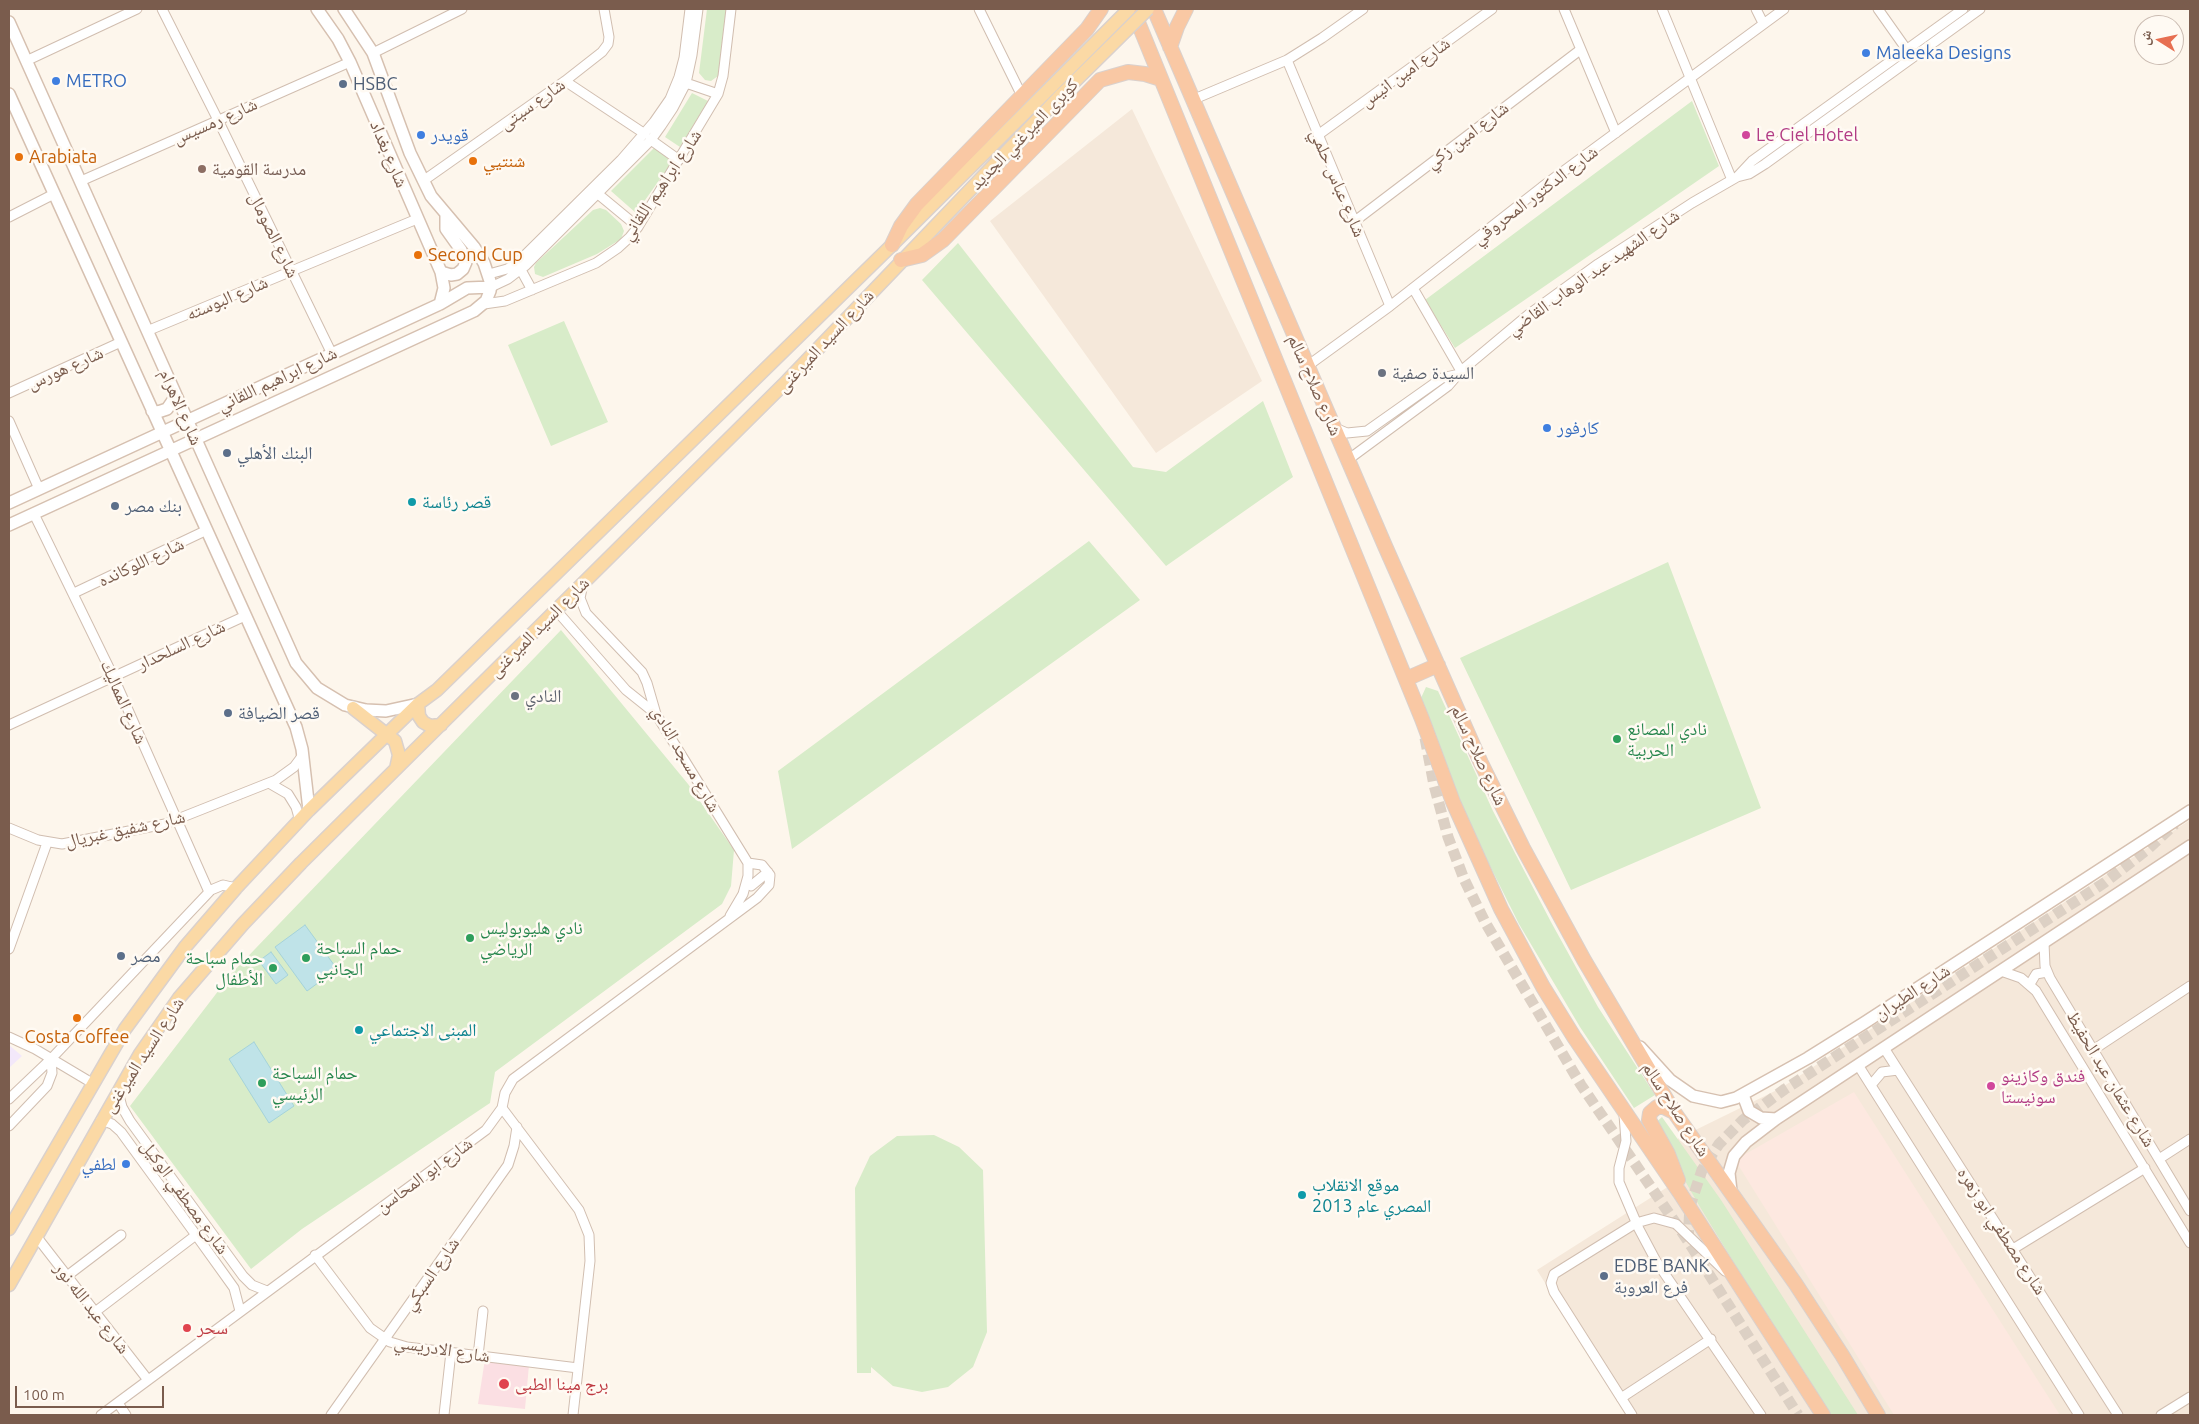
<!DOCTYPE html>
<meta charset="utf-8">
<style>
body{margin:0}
#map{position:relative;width:2199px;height:1424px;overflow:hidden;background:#fdf6ec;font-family:Ubuntu,"Noto Naskh Arabic",sans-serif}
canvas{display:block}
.frame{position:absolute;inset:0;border:10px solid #7a5c4d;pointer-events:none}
.north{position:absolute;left:2134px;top:15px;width:50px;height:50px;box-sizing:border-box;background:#fffaf3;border:1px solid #cabbb1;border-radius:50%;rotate:280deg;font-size:14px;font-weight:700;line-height:20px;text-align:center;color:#7a5c4d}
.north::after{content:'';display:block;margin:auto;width:18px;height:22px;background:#e76f51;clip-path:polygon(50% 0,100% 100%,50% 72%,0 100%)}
.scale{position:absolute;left:15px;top:1386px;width:149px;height:22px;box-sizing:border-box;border:2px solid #7a5c4d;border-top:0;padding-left:6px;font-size:15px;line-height:18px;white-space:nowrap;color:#7a5c4d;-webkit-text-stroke:4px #fffaf3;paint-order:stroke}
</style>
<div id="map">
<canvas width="2199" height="1424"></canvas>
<div class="frame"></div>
<div class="north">ش</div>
<div class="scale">100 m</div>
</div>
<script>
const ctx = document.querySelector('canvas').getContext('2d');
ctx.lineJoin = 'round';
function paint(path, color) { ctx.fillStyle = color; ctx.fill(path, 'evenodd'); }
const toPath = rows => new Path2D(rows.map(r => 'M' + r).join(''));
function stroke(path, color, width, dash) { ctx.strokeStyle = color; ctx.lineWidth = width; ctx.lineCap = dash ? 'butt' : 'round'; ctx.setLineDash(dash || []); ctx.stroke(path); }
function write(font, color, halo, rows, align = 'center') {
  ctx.font = font + ' Ubuntu,"Noto Naskh Arabic",sans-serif'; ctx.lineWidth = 5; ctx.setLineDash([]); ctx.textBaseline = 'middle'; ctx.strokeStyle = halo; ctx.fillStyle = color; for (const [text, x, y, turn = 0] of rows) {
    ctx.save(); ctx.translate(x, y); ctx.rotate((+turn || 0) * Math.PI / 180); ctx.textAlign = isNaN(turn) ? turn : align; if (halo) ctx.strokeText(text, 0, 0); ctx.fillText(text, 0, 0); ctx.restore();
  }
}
paint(toPath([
 [1132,109,1262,381,1156,453,990,221],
 [2190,820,2190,1415,1627,1415,1537,1270,1688,1174,1669,1143,1781,1088]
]), '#f5e8da');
paint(toPath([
 [1854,1092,2060,1415,1894,1415,1735,1160]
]), '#fde8e0');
paint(toPath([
 [9,1045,22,1056,9,1068]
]), '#f3e8fa');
paint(toPath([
 [485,1359,529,1365,525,1409,478,1404]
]), '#fbdfe3');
paint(toPath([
 [707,9,726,9,718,76,711,81,705,80,699,73],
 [692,93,708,101,680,147,665,137],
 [1692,101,1719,166,1455,348,1425,300],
 [655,147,672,162,636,213,611,191],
 [600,208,606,210,621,224,624,231,621,239,597,254,543,277,535,274,534,267,536,263,593,210],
 [958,243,1133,467,1166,472,1263,401,1293,477,1166,566,922,280],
 [564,321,608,422,551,446,508,345],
 [1089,541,1140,600,792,849,778,771],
 [1668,562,1761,808,1571,890,1460,658],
 [561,630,688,784,734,850,731,886,722,904,495,1072,490,1103,302,1229,251,1269,130,1106,232,973],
 [1426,687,1438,691,1493,811,1551,922,1598,1007,1655,1095,1634,1108,1580,1027,1519,924,1469,824,1421,698],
 [1662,1117,1721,1200,1858,1415,1827,1415,1700,1207,1653,1125],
 [934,1135,959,1147,983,1170,987,1332,973,1367,948,1387,922,1392,893,1386,871,1367,871,1373,857,1373,855,1188,870,1156,897,1136]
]), '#d8ecc9');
const water = toPath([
 [305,925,337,969,307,991,275,947,305,925],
 [271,952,288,975,276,984,259,961,271,952],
 [254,1042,294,1106,269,1123,229,1059,254,1042]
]);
paint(water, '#bfe3e8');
stroke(water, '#a5d3da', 1);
stroke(toPath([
 [1425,738,1434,785,1448,837,1464,879,1485,922,1581,1085,1688,1241,1798,1415],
 [1688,1241,1690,1206,1702,1170,1719,1144,1743,1120,1785,1089,2104,883,2148,849,2175,824]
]), '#dcd0c4', 11, [11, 5.5]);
const minor = toPath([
 [162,9,218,120,332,354],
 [979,9,1022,96],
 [1564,9,1616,133],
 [1662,9,1732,180],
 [1756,9,1763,23],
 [1878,9,1907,50],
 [373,53,462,9],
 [1287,60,1390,306],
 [26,61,137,9],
 [565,81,645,134],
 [686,83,718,94],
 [1192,100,1287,60,1322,38,1363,9],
 [1318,135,1492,9],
 [651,140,679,160],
 [1737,177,1752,161,1963,9],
 [81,181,350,62],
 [423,181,565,81,602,52,608,44,609,37,604,9],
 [598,194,638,227],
 [9,217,54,194],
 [1355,221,1580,50],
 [521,270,532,290],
 [489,274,507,269,517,263,621,160,654,122,670,99,679,77,684,58,690,9],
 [491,287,508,279,525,266,651,140,661,126,673,108,686,83,692,55,698,9],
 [1413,288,1461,371],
 [484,304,505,301,596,263,618,248,630,237,638,227,718,94,723,76,731,9],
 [147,331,417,219],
 [1306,367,1390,306,1542,187,1784,9],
 [9,393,121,342],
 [9,421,39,489],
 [1335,428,1347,433,1367,431,1442,378,1455,375],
 [1349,459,1448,386,1461,371,1528,315,1598,264,1692,203,1737,177,1749,174,1765,164,1980,9],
 [34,514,113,676,209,892],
 [583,584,580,598,586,613,642,672,647,683,656,714,748,863],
 [74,593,207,530],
 [556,610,626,690,656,714],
 [9,725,245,616],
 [269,783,288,794,296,807,300,821],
 [9,828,38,840,62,844,165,824,276,780,294,767,303,755],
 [751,886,768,872],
 [730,916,743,894,748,876,748,863],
 [2044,943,2045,966,2050,978,2190,1211],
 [9,949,47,843],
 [2001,971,2021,978,2036,991,2190,1243],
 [2030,984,2036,974,2047,972],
 [9,1037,35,1049,92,1083],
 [1884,1048,2118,1415],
 [2093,1050,2190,986],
 [1858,1065,2079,1415],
 [1871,1085,1882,1072,1898,1070],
 [118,1092,122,1107,130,1121,243,1276,252,1285,267,1291],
 [9,1099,51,1059,211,890,223,885,236,888],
 [502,1108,579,1210,589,1235,590,1261,573,1415],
 [1624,1115,1626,1141,1619,1168,1619,1182,1639,1229,1656,1261,1761,1415],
 [101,1120,112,1124,121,1132,196,1235,234,1288,240,1311],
 [9,1126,47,1086,52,1073,51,1059],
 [2159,1159,2190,1139],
 [36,1236,148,1380],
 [2013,1249,2145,1168],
 [315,1255,370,1328,390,1342,407,1347,578,1368],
 [67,1276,121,1235],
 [95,1312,196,1235],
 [478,1356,483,1311],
 [1621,1398,1711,1339],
 [118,1403,126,1415],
 [101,1415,486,1130,502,1108,505,1093,513,1079,757,898,769,885,770,875,762,865,748,863],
 [331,1415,508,1165,514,1146,517,1127],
 [444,1415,451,1352],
 [1632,1415,1554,1292,1551,1283,1554,1274,1636,1223,1654,1218,1676,1224,1725,1271],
 [2161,1415,2190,1397]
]);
const secondary = toPath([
 [317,9,338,39,350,62,441,272,444,288,440,304],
 [9,22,296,663,317,688,345,705,366,710,386,711,418,704],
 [9,94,296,727,302,749,309,810],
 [441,272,451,275,457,274,463,269,466,262,461,250,446,229,446,214],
 [152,411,158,412,167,409,176,396],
 [9,503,440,304,467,288,491,287],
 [9,525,474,311,486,301,490,291,491,284,484,263,474,247,431,196,410,153,373,53,344,9],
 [1640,1047,1670,1080,1693,1096,1721,1102,1736,1098,1808,1058,1864,1023,2190,811],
 [1743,1095,1749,1111,1761,1118,1776,1119],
 [1731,1191,1729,1173,1734,1156,1746,1142,1776,1119,2190,846]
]);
const primary = toPath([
 [418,704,419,716,423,722,430,726,441,725],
 [353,708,395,741,399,755,396,769],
 [9,1229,125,1029,185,947,236,888,309,810,418,704,437,690,892,245,1053,85],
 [9,1285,140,1054,179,998,243,924,301,863,787,381,1062,94]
]);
const trunk = toPath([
 [1154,9,1385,546,1481,763,1523,848,1584,960,1674,1112,1795,1283,1842,1355,1878,1415],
 [1133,10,1422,719,1453,802,1501,909,1543,987,1574,1037,1680,1193,1823,1415],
 [1170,47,1177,27,1186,9],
 [892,245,901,226,917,204,1087,29,1101,9],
 [901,260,922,255,943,240,1100,80,1128,72,1145,74,1161,79],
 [1406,679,1438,665],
 [1674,1112,1664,1107,1657,1107,1650,1113,1649,1120,1668,1154,1678,1180]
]);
stroke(minor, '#d1beb0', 11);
stroke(secondary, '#d6c0b0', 14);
stroke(primary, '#dad1cd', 15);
stroke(trunk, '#dad1cd', 16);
stroke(minor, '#fff', 9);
stroke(secondary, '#fff', 11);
stroke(primary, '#fbd9a5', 12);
stroke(trunk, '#f9c8a4', 14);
const primaryBridge = toPath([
 [1053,85,1129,9],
 [1062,94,1148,9]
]);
stroke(primaryBridge, '#dad1cd', 15, []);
stroke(primaryBridge, '#fbd9a5', 12);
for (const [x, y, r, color] of [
 [1866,53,5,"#3f7fe0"],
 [56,81,5,"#3f7fe0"],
 [343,84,5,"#5c6f8a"],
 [421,135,5,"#3f7fe0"],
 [1746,135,5,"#d1479c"],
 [19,157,5,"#e8710a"],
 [473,161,5,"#e8710a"],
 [202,169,5,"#8d6e63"],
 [418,255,5,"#e8710a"],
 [1382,373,5,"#6b7280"],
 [1547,428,5,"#3f7fe0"],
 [227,453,5,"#5c6f8a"],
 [412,502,5,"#0f9aa8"],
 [115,506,5,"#5c6f8a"],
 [515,696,5,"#6b7280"],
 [228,713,5,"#5c6f8a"],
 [1617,739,5,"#2e9e5b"],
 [470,938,5,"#2e9e5b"],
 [121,956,5,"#5c6f8a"],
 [306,958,5,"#2e9e5b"],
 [273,968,5,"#2e9e5b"],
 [77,1018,5,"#e8710a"],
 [359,1030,5,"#0f9aa8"],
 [262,1083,5,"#2e9e5b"],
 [1991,1086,5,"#d1479c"],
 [126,1164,5,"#3f7fe0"],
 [1302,1195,5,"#0f9aa8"],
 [1604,1276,5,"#5c6f8a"],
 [187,1328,5,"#e0444e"],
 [504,1384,6,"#e0444e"]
]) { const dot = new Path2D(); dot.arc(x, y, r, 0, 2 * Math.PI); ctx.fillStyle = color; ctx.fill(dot); stroke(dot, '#fffaf3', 2); }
write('18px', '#366cbe', '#fffaf3', [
 ["Maleeka Designs",1876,53],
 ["METRO",66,81],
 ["قويدر",431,135],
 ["كارفور",1557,428],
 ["لطفي",116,1164,"right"]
], 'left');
write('18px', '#7a5c4d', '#fffaf3', [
 ["شارع امين انيس",1405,72,-36],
 ["شارع سيتى",532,104,-35],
 ["شارع رمسيس",215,121,-24],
 ["كوبرى الميرغني الجديد",1024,134,-46],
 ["شارع امين زكي",1467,135,-37],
 ["شارع بغداد",389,154,67],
 ["شارع عباس حلمي",1338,183,67],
 ["شارع ابراهيم اللقاني",661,185,-56],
 ["شارع الدكتور المحروقي",1535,195,-37],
 ["شارع الصومال",274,235,64],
 ["شارع الشهيد عبد الوهاب القاضي",1593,272,-35],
 ["شارع البوسته",227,298,-23],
 ["شارع السيد الميرغنى",825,341,-47],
 ["شارع هورس",65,368,-24],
 ["شارع ابراهيم اللقاني",277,379,-25],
 ["شارع صلاح سالم",1315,385,66],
 ["شارع الاهرام",181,407,66],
 ["شارع اللوكانده",141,562,-25],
 ["شارع السيد الميرغنى",539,627,-45],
 ["شارع السلحدار",181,645,-25],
 ["شارع المماليك",124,702,66],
 ["شارع صلاح سالم",1479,755,65],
 ["شارع مسجد النادي",686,759,60],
 ["شارع شفيق غبريال",125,829,-12],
 ["شارع الطيران",1912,992,-33],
 ["شارع السيد الميرغنى",143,1055,-57],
 ["شارع عثمان عبد الحفيظ",2111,1079,59],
 ["شارع صلاح سالم",1676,1109,57],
 ["شارع ابو المحاسن",424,1175,-36],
 ["شارع مصطفي الوكيل",185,1197,54],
 ["شارع مصطفي ابو زهره",2002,1231,57],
 ["شارع السبكي",431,1274,-55],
 ["شارع عبد الله نور",92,1308,52],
 ["شارع الادريسي",442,1349,9]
]);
write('18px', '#4e5e75', '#fffaf3', [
 ["HSBC",353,84],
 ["البنك الأهلي",237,453],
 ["بنك مصر",125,506],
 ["قصر الضيافة",238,713],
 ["مصر",131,956],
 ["EDBE BANK",1614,1266],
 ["فرع العروبة",1614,1287]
], 'left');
write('18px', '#b23c85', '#fffaf3', [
 ["Le Ciel Hotel",1756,135],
 ["فندق وكازينو",2001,1076],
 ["سونيستا",2001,1097]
], 'left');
write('18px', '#c56008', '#fffaf3', [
 ["Arabiata",29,157],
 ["شنتيي",483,161],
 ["Second Cup",428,255],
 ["Costa Coffee",77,1037,"center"]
], 'left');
write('18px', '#785e54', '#fffaf3', [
 ["مدرسة القومية",212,169]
], 'left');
write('18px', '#5b616d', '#fffaf3', [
 ["السيدة صفية",1392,373],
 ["النادي",525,696]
], 'left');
write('18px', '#0d838f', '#fffaf3', [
 ["قصر رئاسة",422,502],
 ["المبنى الاجتماعي",369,1030],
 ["موقع الانقلاب",1312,1185],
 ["المصري عام 2013",1312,1206]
], 'left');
write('18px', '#27864d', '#fffaf3', [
 ["نادي المصانع",1627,729],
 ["الحربية",1627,750],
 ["نادي هليوبوليس",480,928],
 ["الرياضي",480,949],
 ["حمام السباحة",316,948],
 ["الجانبي",316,969],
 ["حمام سباحة",263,958,"right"],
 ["الأطفال",263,979,"right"],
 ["حمام السباحة",272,1073],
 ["الرئيسي",272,1094]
], 'left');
write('18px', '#be3a42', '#fffaf3', [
 ["سحر",197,1328],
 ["برج مينا الطبى",515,1384]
], 'left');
</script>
